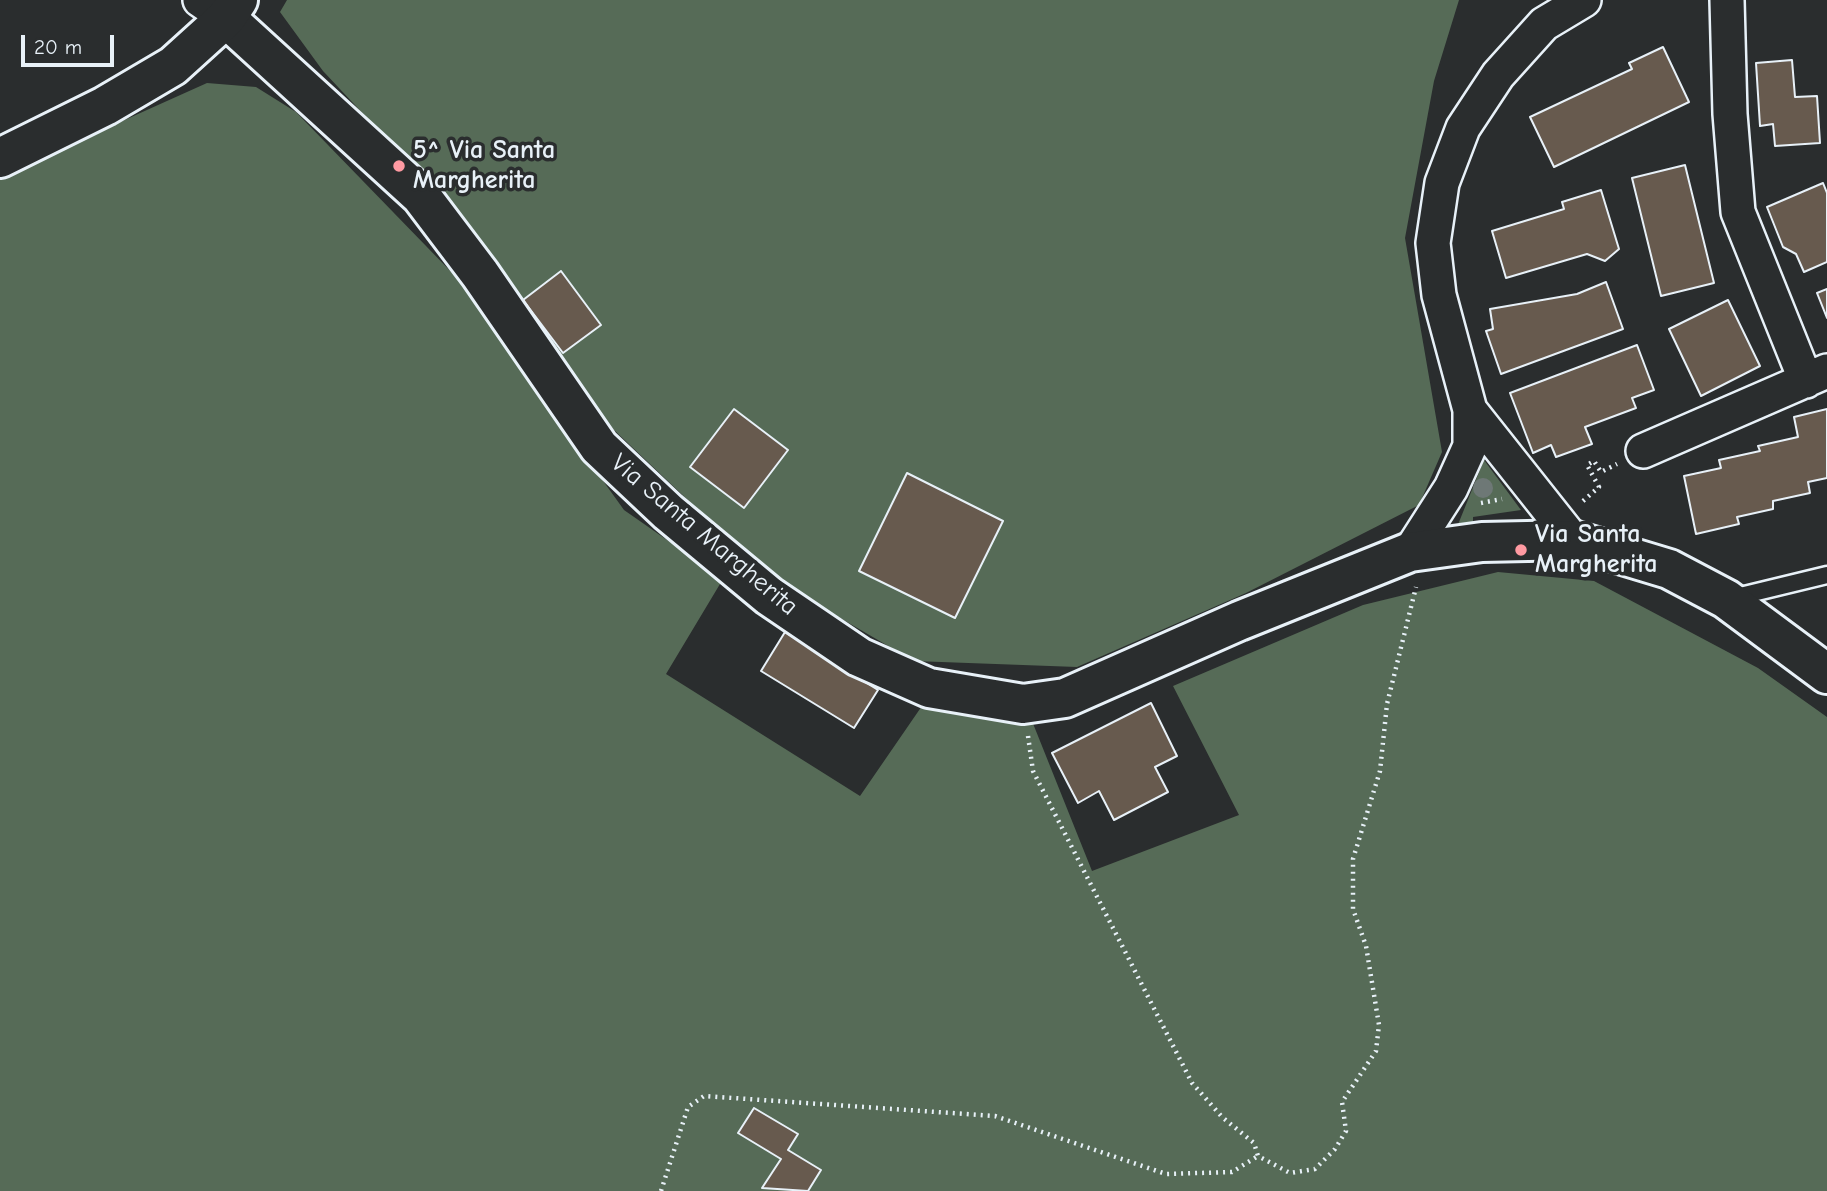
<!DOCTYPE html>
<style>
body{margin:0}
#map{position:relative;width:1827px;height:1191px;overflow:hidden;background:#2a2d2e;font-family:"Comic Neue",sans-serif}
canvas{display:block}
.scale{position:absolute;left:21px;top:35px;width:93px;height:32px;box-sizing:border-box;border:4px solid #e8f1f8;border-top:0;padding-left:9px;font-size:21px;line-height:24px;white-space:nowrap;color:#e8f1f8;-webkit-text-stroke:5px #2a2d2e;paint-order:stroke}
</style>
<div id="map">
<canvas width="1827" height="1191"></canvas>
<div class="scale">20 m</div>
</div>
<script>
const ctx = document.querySelector('canvas').getContext('2d');
ctx.lineJoin = 'round';
function paint(path, color) { ctx.fillStyle = color; ctx.fill(path, 'evenodd'); }
const toPath = rows => new Path2D(rows.map(r => 'M' + r).join(''));
function stroke(path, color, width, dash) { ctx.strokeStyle = color; ctx.lineWidth = width; ctx.lineCap = dash ? 'butt' : 'round'; ctx.setLineDash(dash || []); ctx.stroke(path); }
function write(font, color, halo, rows, align = 'center') {
  ctx.font = font + ' "Comic Neue",sans-serif'; ctx.lineWidth = 7; ctx.setLineDash([]); ctx.textBaseline = 'middle'; ctx.strokeStyle = halo; ctx.fillStyle = color; for (const [text, x, y, turn = 0] of rows) {
    ctx.save(); ctx.translate(x, y); ctx.rotate((+turn || 0) * Math.PI / 180); ctx.textAlign = isNaN(turn) ? turn : align; if (halo) ctx.strokeText(text, 0, 0); ctx.fillText(text, 0, 0); ctx.restore();
  }
}
paint(toPath([
 [287,0,1459,0,1434,81,1405,238,1442,452,1419,505,1246,593,1077,667,914,661,768,576,576,394,459,216,323,71,280,12],
 [207,83,256,87,296,112,459,280,624,510,723,579,666,674,860,796,924,703,1032,721,1092,871,1239,815,1173,686,1363,605,1498,572,1594,581,1758,668,1827,717,1827,1191,0,1191,0,176],
 [1484,460,1521,510,1473,517,1473,525,1457,527]
]), '#566b57');
const building = toPath([
 [1663,47,1689,102,1554,167,1530,117,1632,69,1629,63,1663,47],
 [1792,60,1795,97,1817,96,1820,143,1775,146,1773,124,1760,126,1756,63,1792,60],
 [1685,165,1714,283,1661,296,1632,178,1685,165],
 [1823,183,1827,193,1827,262,1804,272,1796,254,1783,247,1767,207,1823,183],
 [1601,190,1619,249,1605,261,1587,254,1506,278,1492,231,1564,209,1562,202,1601,190],
 [561,271,601,325,563,353,523,300,561,271],
 [1606,282,1623,329,1501,374,1486,331,1493,329,1490,309,1577,294,1606,282],
 [1827,289,1827,318,1817,293,1827,289],
 [1728,300,1760,366,1701,396,1669,329,1728,300],
 [1637,345,1654,390,1632,398,1636,408,1585,427,1592,444,1556,457,1551,445,1533,453,1510,393,1637,345],
 [734,409,788,450,744,508,690,467,734,409],
 [1827,409,1827,478,1808,482,1810,493,1773,501,1773,509,1737,517,1739,524,1696,534,1684,476,1721,468,1719,460,1760,451,1758,446,1798,437,1794,417,1827,409],
 [907,473,1003,521,955,618,859,571,907,473],
 [785,632,878,690,854,728,761,671,785,632],
 [1151,703,1177,756,1155,767,1168,792,1114,820,1099,791,1078,803,1052,753,1151,703],
 [754,1108,798,1134,788,1150,821,1170,808,1191,762,1188,781,1159,738,1133,754,1108]
]);
paint(building, '#675a4e');
stroke(building, '#e8f1f8', 2);
const service = toPath([
 [1732,598,1827,575]
]);
const minor = toPath([
 [200,0,226,18],
 [1727,0,1730,114,1738,212,1806,381],
 [1470,410,1573,540],
 [1643,451,1827,371],
 [1410,552,1451,488,1470,446,1470,410,1439,295,1433,243,1442,183,1463,128,1498,75,1544,24,1584,0]
]);
const tertiary = toPath([
 [226,18,421,196,480,274,599,447,668,512,769,596,859,657,929,688,1023,704,1065,698,1239,621,1410,552,1482,542,1573,540,1669,569,1726,599,1827,674]
]);
const secondary = toPath([
 [0,158,105,106,173,66,226,18,238,0]
]);
stroke(service, '#e8f1f8', 21);
stroke(minor, '#e8f1f8', 38);
stroke(tertiary, '#e8f1f8', 44);
stroke(secondary, '#e8f1f8', 44);
stroke(toPath([
 [1583,501,1599,487,1587,465,1594,461,1601,472,1617,464],
 [1481,503,1502,499],
 [1028,736,1033,771,1192,1083,1222,1117,1254,1143,1258,1156,1290,1173,1315,1169,1335,1149,1346,1131,1342,1102,1376,1051,1379,1025,1366,946,1353,909,1353,859,1380,771,1387,704,1416,587],
 [661,1191,688,1107,704,1096,995,1116,1166,1174,1232,1172,1258,1156]
]), '#e8f1f8', 4.5, [2, 5]);
stroke(service, '#2a2d2e', 16);
stroke(minor, '#2a2d2e', 33);
stroke(tertiary, '#2a2d2e', 38);
stroke(secondary, '#2a2d2e', 38);
ctx.fillStyle = '#6e7876';
for (const [x, y] of [
 [1483,488]
]) { ctx.beginPath(); ctx.arc(x, y, 10, 0, 2 * Math.PI); ctx.fill(); }
for (const [x, y, r, color] of [
 [399,166,7,"#ff9aa2"],
 [1521,550,7,"#ff9aa2"]
]) { const dot = new Path2D(); dot.arc(x, y, r, 0, 2 * Math.PI); ctx.fillStyle = color; ctx.fill(dot); stroke(dot, '#2a2d2e', 2.5); }
write('bold 26px', '#e8f1f8', '#2a2d2e', [
 ["5^ Via Santa",413,151],
 ["Margherita",413,181],
 ["Via Santa",1535,535],
 ["Margherita",1535,565]
], 'left');
write('26px', '#e8f1f8', '#2a2d2e', [
 ["Via Santa Margherita",704,535,40]
]);
</script>
